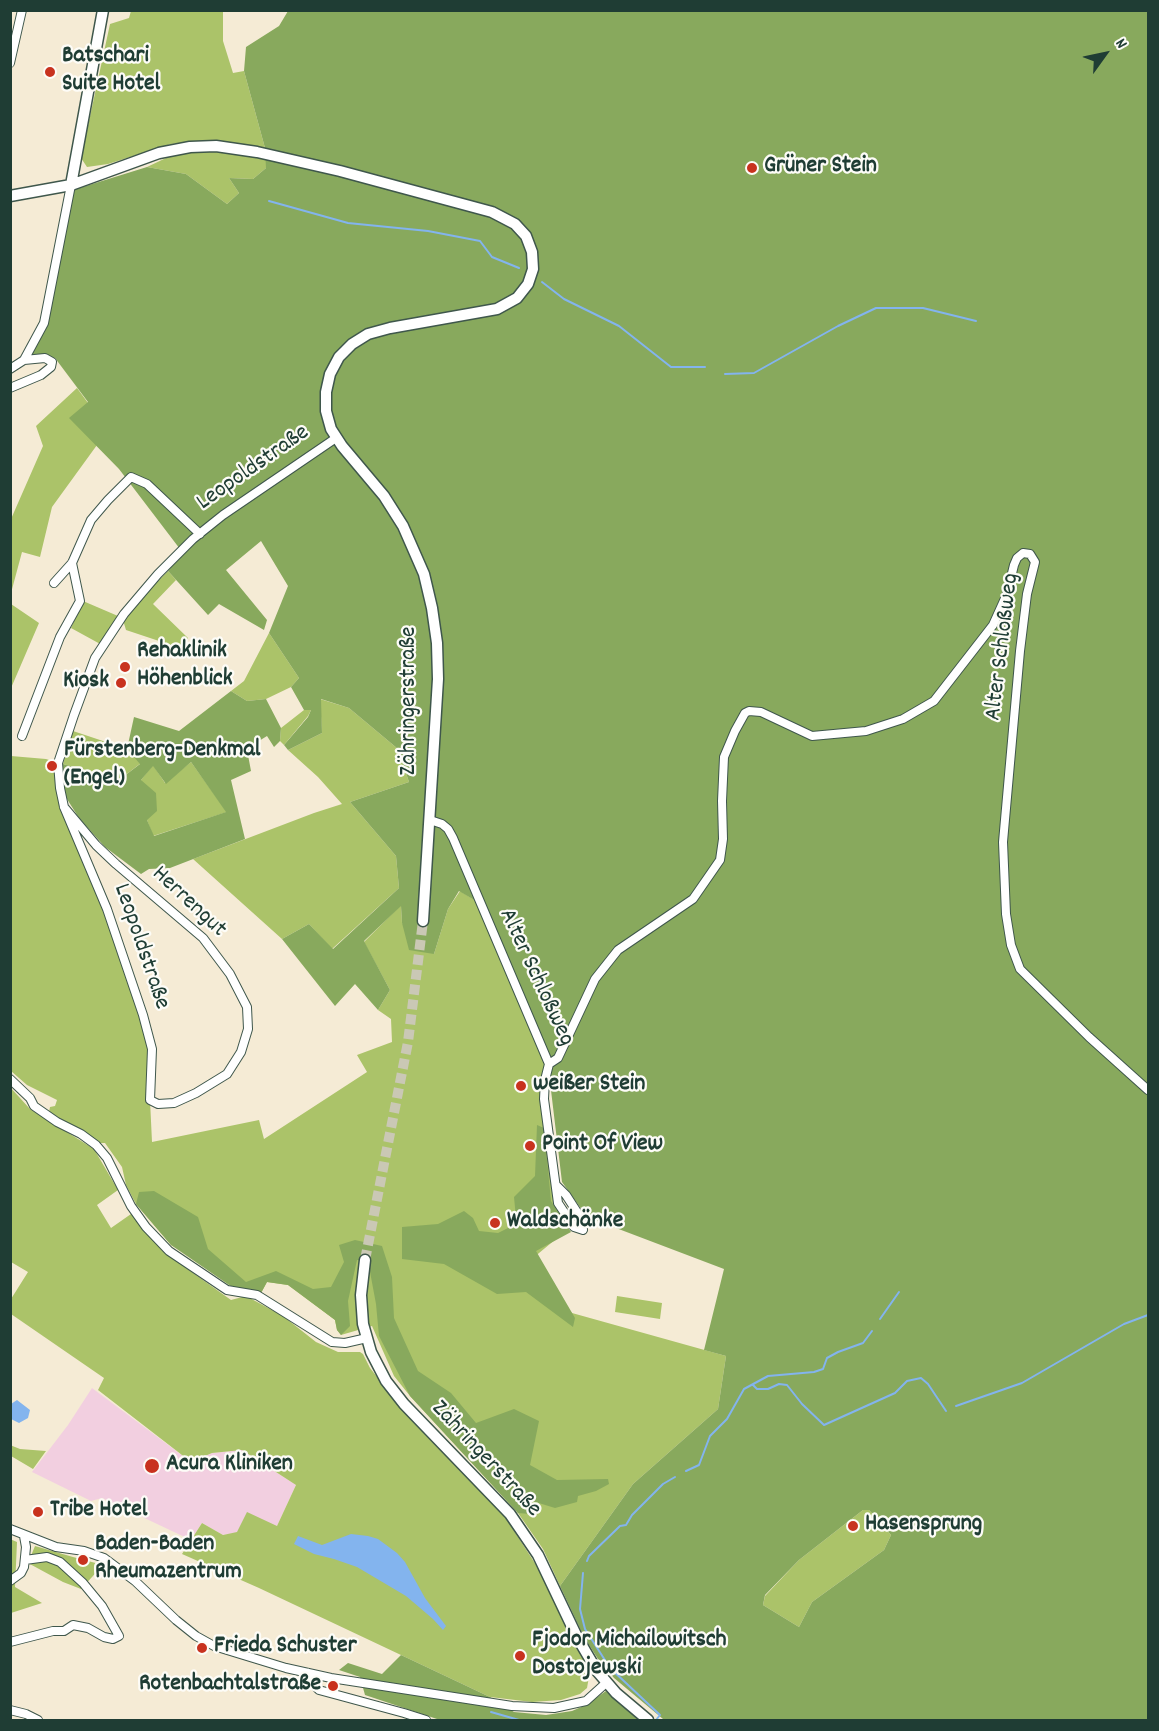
<!DOCTYPE html>
<meta charset="utf-8">
<style>
body{margin:0}
#map{position:relative;width:1159px;height:1731px;overflow:hidden;background:#f5ebd5;font-family:Dekko,sans-serif}
canvas{display:block}
.frame{position:absolute;inset:0;border:12px solid #1f3d34;pointer-events:none}
.north{position:absolute;left:1075px;top:24px;width:60px;height:60px;-webkit-text-stroke:4px #fdfcf7;paint-order:stroke;rotate:57deg;font-size:16px;font-weight:700;line-height:24px;text-align:center;color:#1f3d34}
.north::after{content:'';display:block;margin:auto;width:21px;height:27px;background:#1f3d34;clip-path:polygon(50% 0,100% 100%,50% 72%,0 100%)}
</style>
<div id="map">
<canvas width="1159" height="1731"></canvas>
<div class="frame"></div>
<div class="north">N</div>
</div>
<script>
const ctx = document.querySelector('canvas').getContext('2d');
ctx.lineJoin = 'round';
function paint(path, color) { ctx.fillStyle = color; ctx.fill(path, 'evenodd'); }
const toPath = rows => new Path2D(rows.map(r => 'M' + r).join(''));
function stroke(path, color, width, dash) { ctx.strokeStyle = color; ctx.lineWidth = width; ctx.lineCap = dash ? 'butt' : 'round'; ctx.setLineDash(dash || []); ctx.stroke(path); }
function write(font, color, halo, rows, align = 'center') {
  ctx.font = font + ' Dekko,sans-serif'; ctx.lineWidth = 4.5; ctx.setLineDash([]); ctx.textBaseline = 'middle'; ctx.strokeStyle = halo; ctx.fillStyle = color; for (const [text, x, y, turn = 0] of rows) {
    ctx.save(); ctx.translate(x, y); ctx.rotate((+turn || 0) * Math.PI / 180); ctx.textAlign = isNaN(turn) ? turn : align; if (halo) ctx.strokeText(text, 0, 0); ctx.fillText(text, 0, 0); ctx.restore();
  }
}
paint(toPath([
 [92,1388,191,1462,212,1453,242,1450,296,1485,277,1526,223,1535,202,1523,191,1540,102,1498,91,1501,32,1472,68,1425]
]), '#f2cfe0');
paint(toPath([
 [131,11,223,11,223,41,233,73,244,71,265,148,208,141,171,144,108,164,87,167,81,158,110,24,129,18],
 [193,151,225,152,266,159,266,168,253,179,229,178,239,193,227,204,186,174,147,167,166,158],
 [77,388,88,403,97,445,52,507,40,557,22,552,11,593,11,519,43,446,36,426],
 [168,571,176,580,153,604,188,638,180,648,126,630,123,620,144,595],
 [83,601,118,616,102,645,71,628],
 [11,604,39,623,11,688],
 [269,633,299,678,291,687,266,699,247,701,231,691,244,681],
 [320,699,349,708,398,749,409,782,350,802,396,856,399,888,332,949,309,924,282,939,193,859,314,813,342,804,318,777,288,750,322,733],
 [304,710,311,710,308,716,284,745,280,741,281,728],
 [73,731,127,749,141,763,119,780,63,764],
 [11,756,46,759,58,763,60,788,107,909,152,1049,150,1100,152,1142,259,1120,264,1139,367,1072,357,1055,392,1042,391,1019,378,1010,390,990,364,942,401,905,402,923,434,954,448,909,460,891,476,901,545,1058,545,1080,558,1203,574,1227,568,1229,527,1263,572,1313,726,1356,718,1409,633,1484,560,1586,543,1549,518,1513,410,1396,394,1376,372,1326,341,1335,337,1330,335,1320,288,1285,267,1282,261,1293,171,1245,136,1204,126,1185,122,1167,105,1143,100,1143,49,1112,50,1107,55,1106,57,1100,27,1085,11,1071],
 [191,762,227,812,153,836,147,820,141,780,153,765,165,783],
 [10,1087,30,1109,94,1149,118,1190,97,1205,111,1228,131,1214,165,1253,231,1300,246,1296,283,1316,316,1342,338,1352,360,1352,363,1354,370,1368,412,1421,505,1517,540,1571,590,1671,587,1688,580,1694,561,1700,532,1702,490,1697,259,1588,182,1554,202,1523,223,1535,237,1532,247,1512,277,1526,296,1485,242,1450,212,1453,191,1462,98,1390,104,1378,11,1314,11,1299,28,1272,11,1262],
 [617,1296,662,1303,660,1319,615,1312],
 [10,1445,20,1449,46,1451,33,1469,11,1456],
 [863,1510,869,1510,891,1535,884,1550,812,1602,799,1627,763,1605,765,1596,799,1560],
 [10,1539,17,1542,15,1587,42,1603,11,1613],
 [35,1546,73,1557,103,1565,81,1589,63,1582,28,1563]
]), '#abc369');
paint(toPath([
 [288,11,1148,11,1148,1720,660,1720,663,1719,614,1678,598,1659,584,1637,560,1586,633,1484,718,1409,726,1356,704,1350,724,1269,587,1217,562,1182,547,1057,481,904,459,891,448,909,434,954,409,950,402,923,401,906,364,941,390,990,378,1010,355,984,335,1006,282,939,309,924,333,949,399,888,396,856,350,802,409,782,398,749,349,708,321,699,322,733,288,750,284,745,308,717,311,710,304,710,291,687,299,678,269,633,288,586,261,541,226,570,267,620,264,630,219,604,208,615,168,571,183,553,119,469,69,418,88,402,55,358,31,355,46,324,73,190,147,167,186,174,227,204,239,193,229,178,253,179,266,168,265,148,244,71,246,47,279,26],
 [863,1510,869,1510,891,1535,884,1550,812,1602,799,1627,763,1605,765,1595,799,1560],
 [231,691,247,701,266,699,281,728,280,741,274,747,267,736,254,744,258,753,248,755,251,771,231,780,245,839,170,868,149,869,141,874,105,847,79,818,60,788,63,764,119,780,140,764,127,749,134,717,179,731],
 [191,762,226,812,154,836,147,820,157,811,156,793,141,780,153,766,166,784],
 [537,1125,544,1128,551,1201,571,1232,536,1251,575,1318,573,1327,526,1292,497,1294,444,1264,402,1259,402,1227,438,1224,464,1211,473,1218,479,1231,498,1233,512,1226,516,1218,514,1197,535,1176],
 [154,1191,198,1217,208,1249,246,1282,276,1271,313,1289,331,1287,344,1262,339,1245,355,1240,382,1246,392,1277,394,1318,418,1371,451,1393,476,1423,514,1409,539,1421,530,1465,557,1480,608,1479,609,1484,596,1491,578,1496,577,1502,555,1508,529,1500,527,1505,530,1514,518,1513,410,1396,379,1336,376,1304,368,1261,357,1260,348,1301,350,1326,341,1335,337,1330,335,1320,288,1285,267,1282,261,1293,232,1287,171,1245,136,1204,139,1192],
 [401,1655,490,1697,514,1712,546,1715,572,1711,586,1705,606,1691,642,1720,440,1720,365,1695,360,1677,339,1670,348,1663,382,1674]
]), '#88a95d');
paint(toPath([
 [17,1400,30,1410,28,1418,19,1423,11,1419,11,1404],
 [351,1534,368,1536,378,1539,397,1553,405,1562,425,1598,446,1626,443,1630,433,1619,406,1596,357,1567,334,1559,314,1554,294,1544,298,1536,322,1545]
]), '#83b4ee');
stroke(toPath([
 [269,201,348,223,428,231,480,241,492,257,519,268],
 [542,282,564,299,619,326,671,367,705,367],
 [725,374,754,373,838,326,876,308,923,308,976,321],
 [880,1319,899,1292],
 [753,1385,757,1389,768,1389,779,1384,787,1385,802,1404,824,1425,895,1393,907,1381,921,1378,928,1384,946,1411],
 [956,1406,1022,1383,1124,1324,1148,1315],
 [686,1471,699,1465,710,1436,727,1419,744,1389,768,1376,814,1372,823,1369,827,1358,838,1352,863,1343,872,1331],
 [587,1561,589,1556,620,1526,626,1525,632,1515,663,1484,675,1477],
 [583,1573,580,1609,585,1629,610,1668,660,1715,656,1720],
 [491,1712,519,1720],
 [575,1720,596,1720]
]), '#83b4ee', 2);
stroke(toPath([
 [365,1260,408,1042,423,921]
]), '#cac8b5', 10, [10, 5]);
const minor = toPath([
 [10,63,22,10],
 [10,369,24,360,44,323,71,185],
 [10,388,41,375,51,367,52,362,45,358,24,360],
 [54,583,72,563,91,520,108,500,131,477,147,484,200,534],
 [22,736,60,637,80,601,72,563],
 [64,807,96,845,116,864,203,938,230,974,247,1007,248,1029,241,1052,227,1074,196,1093,174,1103,158,1104,150,1100,152,1049,143,1015,107,909,64,807,60,788,58,763,74,715,95,658,124,614,158,574,193,539,223,515,336,438],
 [430,820,442,824,448,829,453,838,549,1064],
 [549,1064,558,1058,595,979,618,950,693,899,720,860,723,839,722,801,724,757,735,731,745,713,749,711,761,712,812,736,866,731,903,719,934,701,993,625,1007,594,1014,565,1017,558,1023,553,1030,554,1035,562,1027,594,1020,651,1003,842,1006,914,1011,945,1020,969,1089,1037,1148,1090],
 [549,1064,545,1080,544,1099,558,1203,574,1227,583,1230,582,1222,577,1212,566,1195,556,1185],
 [10,1079,30,1098,34,1106,57,1122,81,1134,96,1145,107,1158,131,1206,146,1227,169,1251,227,1290,257,1295,332,1342,345,1343,367,1338],
 [10,1529,56,1547,84,1551,104,1558,135,1581,176,1620,196,1636,214,1646,286,1668,331,1678,512,1706,554,1708,586,1701,606,1683],
 [10,1581,21,1573,24,1567,26,1547,24,1536],
 [10,1642,53,1631,64,1631,73,1625,88,1628,104,1637,113,1639,119,1636,102,1606,83,1583,60,1562,47,1557,25,1560],
 [308,1673,313,1684,319,1690,404,1713,426,1720],
 [10,1710,26,1714,38,1720]
]);
const secondary = toPath([
 [71,185,103,10],
 [10,196,71,185,159,153,190,147,216,146,257,152,340,171,492,212,515,224,526,236,532,252,533,269,528,284,517,298,497,309,390,328,368,334,352,344,339,357,330,374,326,392,326,411,331,429,342,446,384,496,403,526,424,574,432,608,437,643,438,679,423,921],
 [365,1260,361,1295,363,1324,371,1352,386,1381,404,1404,510,1514,538,1555,577,1637,597,1671,616,1693,648,1720]
]);
stroke(minor, '#3f574c', 10);
stroke(secondary, '#3f574c', 13);
stroke(minor, '#fff', 8);
stroke(secondary, '#fff', 10);
for (const [x, y, r, color] of [
 [50,72,6,"#c8321e"],
 [752,168,6,"#c8321e"],
 [125,667,6,"#c8321e"],
 [121,683,6,"#c8321e"],
 [52,766,6,"#c8321e"],
 [521,1086,6,"#c8321e"],
 [530,1146,6,"#c8321e"],
 [495,1223,6,"#c8321e"],
 [152,1466,8,"#c8321e"],
 [38,1512,6,"#c8321e"],
 [853,1526,6,"#c8321e"],
 [83,1560,6,"#c8321e"],
 [202,1648,6,"#c8321e"],
 [520,1656,6,"#c8321e"],
 [333,1686,6,"#c8321e"]
]) { const dot = new Path2D(); dot.arc(x, y, r, 0, 2 * Math.PI); ctx.fillStyle = color; ctx.fill(dot); stroke(dot, '#fdfcf7', 2); }
write('bold 24px', '#1f3d34', '#fdfcf7', [
 ["Batschari",62,58],
 ["Suite Hotel",62,86],
 ["Grüner Stein",764,168],
 ["Rehaklinik",137,653],
 ["Höhenblick",137,681],
 ["Kiosk",109,683,"right"],
 ["Fürstenberg-Denkmal",64,752],
 ["(Engel)",64,780],
 ["weißer Stein",533,1086],
 ["Point Of View",542,1146],
 ["Waldschänke",507,1223],
 ["Acura Kliniken",166,1466],
 ["Tribe Hotel",50,1512],
 ["Hasensprung",865,1526],
 ["Baden-Baden",95,1546],
 ["Rheumazentrum",95,1574],
 ["Fjodor Michailowitsch",532,1642],
 ["Dostojewski",532,1670],
 ["Frieda Schuster",214,1648],
 ["Rotenbachtalstraße",321,1686,"right"]
], 'left');
write('24px', '#1f3d34', '#fdfcf7', [
 ["Leopoldstraße",254,469,-35],
 ["Alter Schloßweg",1004,647,-83],
 ["Zähringerstraße",411,701,-90],
 ["Herrengut",188,903,43],
 ["Leopoldstraße",140,947,71],
 ["Alter Schloßweg",535,978,65],
 ["Zähringerstraße",485,1460,47]
]);
</script>
